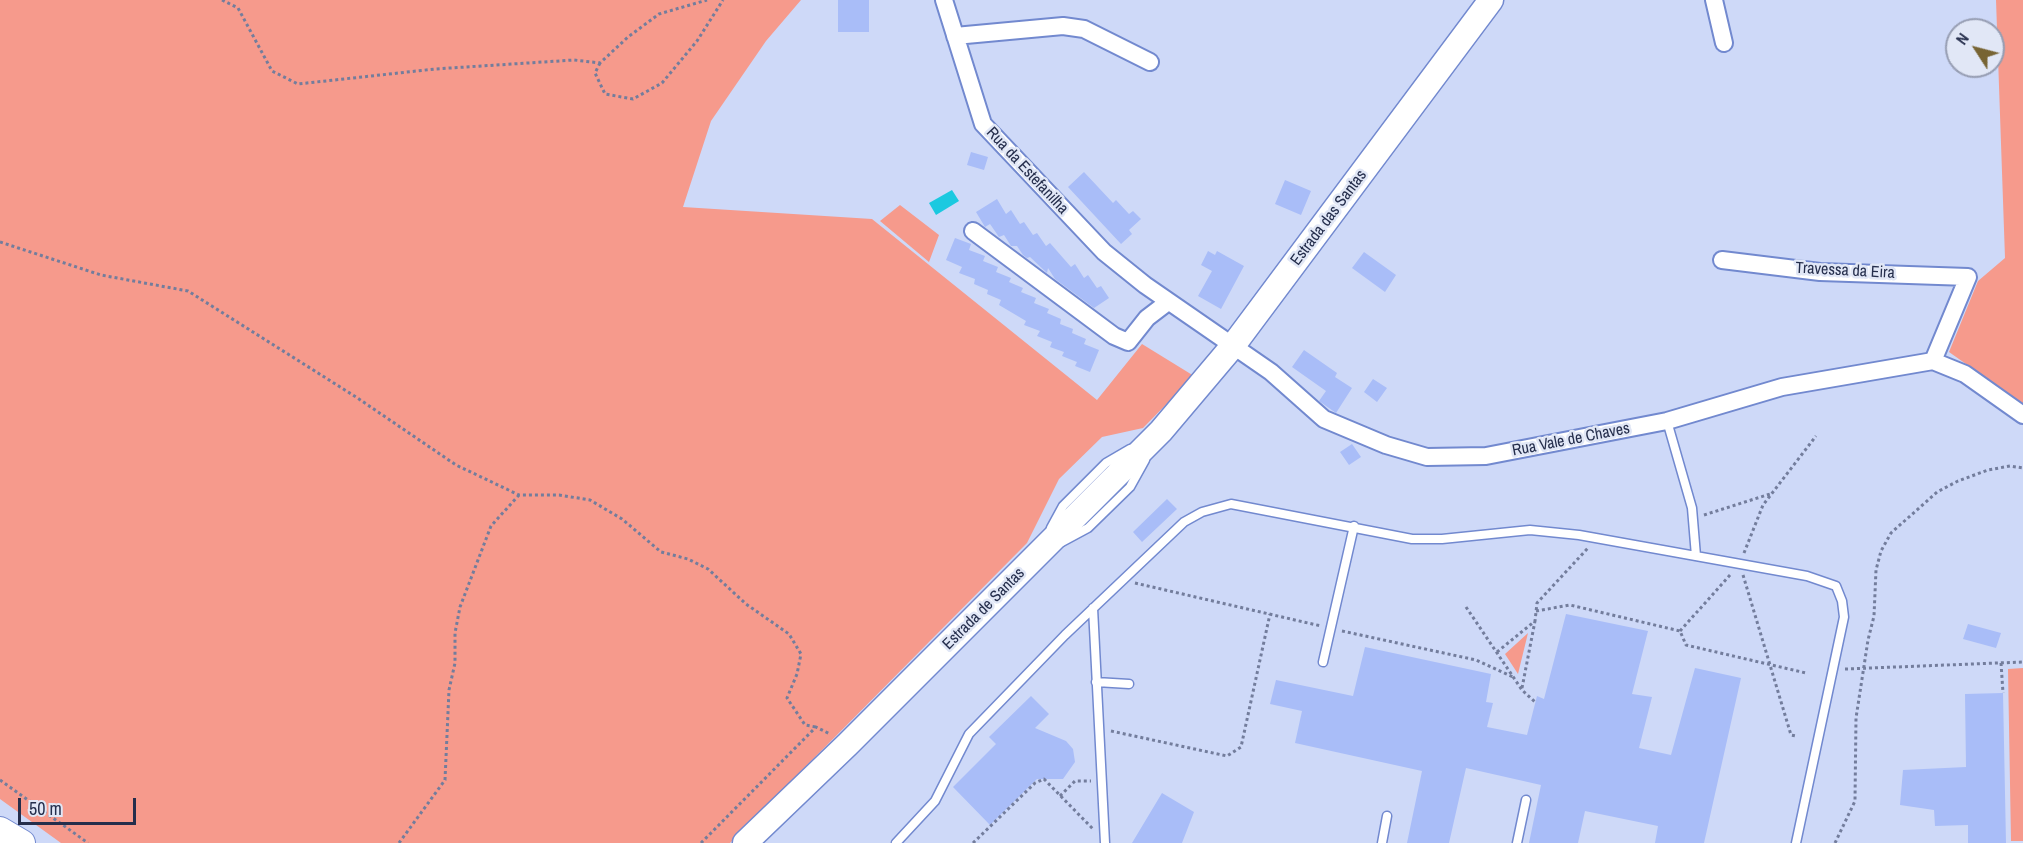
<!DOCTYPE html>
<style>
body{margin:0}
#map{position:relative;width:2023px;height:843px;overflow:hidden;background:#ced9f8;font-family:"Archivo Narrow",sans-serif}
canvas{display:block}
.north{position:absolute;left:1945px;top:18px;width:60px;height:60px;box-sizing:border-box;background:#e1e7f6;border:2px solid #969db2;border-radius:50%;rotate:306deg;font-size:16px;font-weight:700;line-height:24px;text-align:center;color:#252e4c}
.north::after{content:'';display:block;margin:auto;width:21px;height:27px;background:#776433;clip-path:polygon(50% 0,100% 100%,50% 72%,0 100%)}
.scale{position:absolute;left:18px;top:798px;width:118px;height:27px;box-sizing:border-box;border:3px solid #252e4c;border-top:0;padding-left:8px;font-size:18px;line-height:21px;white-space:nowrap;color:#252e4c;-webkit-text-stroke:4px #e1e7f6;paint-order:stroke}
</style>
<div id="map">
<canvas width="2023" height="843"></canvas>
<div class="north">N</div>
<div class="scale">50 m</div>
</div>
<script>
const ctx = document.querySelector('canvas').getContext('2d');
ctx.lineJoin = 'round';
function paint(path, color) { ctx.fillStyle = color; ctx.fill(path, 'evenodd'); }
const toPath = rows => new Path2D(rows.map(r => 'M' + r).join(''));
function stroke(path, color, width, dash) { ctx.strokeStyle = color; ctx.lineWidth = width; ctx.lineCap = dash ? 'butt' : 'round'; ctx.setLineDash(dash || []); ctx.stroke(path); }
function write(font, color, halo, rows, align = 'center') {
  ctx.font = font + ' "Archivo Narrow",sans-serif'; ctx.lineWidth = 5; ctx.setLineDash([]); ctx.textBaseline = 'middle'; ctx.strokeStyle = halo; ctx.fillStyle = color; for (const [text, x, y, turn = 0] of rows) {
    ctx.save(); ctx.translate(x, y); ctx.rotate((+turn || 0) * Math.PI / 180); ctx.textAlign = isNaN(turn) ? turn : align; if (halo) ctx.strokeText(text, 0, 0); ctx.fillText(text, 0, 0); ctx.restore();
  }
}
paint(toPath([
 [0,0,801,0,766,41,711,121,683,207,872,219,1097,400,1142,344,1194,376,1143,428,1102,437,1059,479,1027,543,730,843,61,843,0,799],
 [1996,0,2023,0,2023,404,1949,352,1978,281,2005,258],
 [900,205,939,235,929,262,880,221],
 [1528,633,1518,674,1505,654],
 [2023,668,2023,841,2011,841,2008,669]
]), '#f69a8c');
paint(toPath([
 [952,190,959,201,936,215,929,203]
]), '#1bc9e0');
paint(toPath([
 [838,0,869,0,869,32,838,32],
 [971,152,988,157,984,170,967,165],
 [1084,172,1113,203,1116,200,1129,214,1133,211,1141,219,1129,230,1132,234,1121,244,1068,187],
 [1285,180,1311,191,1301,215,1275,204],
 [997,199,1006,214,1011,210,1020,224,1024,222,1033,235,1037,233,1046,246,1050,243,1071,267,1075,264,1084,278,1088,275,1097,288,1101,286,1109,298,1094,308,1055,279,1048,268,1047,273,1030,257,1027,258,1023,255,1017,246,1011,246,1004,235,999,237,990,224,985,227,976,212],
 [955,238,971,244,969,250,985,256,983,261,998,267,996,272,1011,278,1009,282,1023,288,1021,292,1036,298,1034,303,1049,309,1047,313,1061,319,1060,324,1073,329,1072,333,1086,339,1084,344,1099,350,1090,372,1075,366,1077,362,1062,356,1064,352,1050,347,1052,342,1037,336,1040,331,1024,325,1026,321,999,305,1001,300,987,294,988,290,974,284,975,279,959,273,962,267,946,260],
 [1208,251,1215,255,1217,251,1244,266,1221,309,1198,296,1212,271,1201,265],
 [1364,252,1396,275,1385,292,1352,268],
 [1304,350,1337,373,1335,377,1352,388,1336,413,1319,401,1326,391,1292,367],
 [1373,379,1387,388,1377,402,1364,392],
 [1352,444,1361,457,1349,465,1340,452],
 [1167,499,1177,509,1142,542,1133,532],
 [1566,614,1648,631,1632,694,1652,697,1639,748,1671,755,1695,668,1741,678,1704,843,1655,843,1658,826,1585,811,1578,843,1529,843,1541,785,1466,768,1449,843,1407,843,1422,771,1295,743,1302,711,1270,704,1276,680,1353,696,1365,647,1491,674,1486,702,1493,703,1487,727,1527,735,1537,696,1544,699],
 [1968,624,2001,633,1996,648,1963,639],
 [2003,693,2006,843,1968,843,1968,825,1935,826,1934,810,1900,805,1903,770,1966,767,1965,694],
 [1031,696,1049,714,1035,728,1066,741,1073,749,1075,762,1063,779,1037,779,990,825,953,787,996,744,989,737],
 [1162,793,1194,812,1182,843,1132,843]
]), '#a9bdf8');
const lane = toPath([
 [1667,421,1692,508,1696,556],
 [1051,528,1063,506,1106,463,1130,449],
 [1062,542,1088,528,1130,487,1145,460],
 [1093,608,1105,843],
 [1323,662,1354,526],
 [1096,682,1129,684],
 [896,843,935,801,969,734,1065,635,1184,522,1202,512,1231,504,1412,539,1442,539,1530,530,1579,535,1807,576,1836,586,1842,601,1844,617,1796,843],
 [1382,843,1387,816],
 [1517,843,1526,800]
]);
const street = toPath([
 [944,0,983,124,1104,252,1145,285,1271,372,1324,419,1386,445,1427,457,1486,456,1667,421,1782,387,1933,361,1965,374,2023,415],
 [1714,0,1724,43],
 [955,36,1063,26,1084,29,1150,62],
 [973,231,1114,336,1128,342,1147,318,1168,302],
 [1722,260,1820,272,1968,277,1933,361]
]);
const secondary = toPath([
 [745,843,848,744,1161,431,1232,347,1491,0]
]);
const primary = toPath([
 [0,830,22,843]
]);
stroke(lane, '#7289cf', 11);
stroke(street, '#7289cf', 20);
stroke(secondary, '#7289cf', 27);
stroke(primary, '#7289cf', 28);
stroke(toPath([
 [222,0,238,8,272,71,298,84,435,69,574,60,600,63,628,37,659,14,707,0],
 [600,63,595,73,605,94,633,99,662,83,697,41,723,0],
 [0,242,101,275,188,291,356,397,456,465,519,495,559,495,590,500,622,519,661,552,688,559,708,569,746,604,789,634,801,654,797,674,787,698,805,725,816,727],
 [1704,515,1770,494],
 [1744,553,1763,505,1816,436],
 [1743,575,1791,735,1796,736],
 [1135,583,1321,626],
 [1466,607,1522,690,1535,702],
 [1536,611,1570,605,1680,631,1686,645,1806,673],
 [1342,631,1476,660,1513,677],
 [1680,631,1731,574],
 [1497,652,1535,621,1537,603,1588,548],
 [2001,663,2003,693],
 [1845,669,2023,662],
 [1522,688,1535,621],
 [1111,731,1227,756,1241,747,1270,614],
 [0,780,88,843],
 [1060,796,1075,781,1091,781],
 [399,843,445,780,449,690,455,663,455,633,460,607,491,526,519,495],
 [701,843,816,727,830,734],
 [973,843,1035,783,1044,779,1093,829],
 [1835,843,1855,801,1856,718,1868,640,1874,616,1876,570,1881,551,1891,533,1937,492,1958,481,1988,470,2010,466,2023,468]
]), '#737d9c', 3, [3, 3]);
stroke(lane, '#fff', 8);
stroke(street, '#fff', 16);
stroke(secondary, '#fff', 24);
stroke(primary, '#fff', 26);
write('16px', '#252e4c', '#e1e7f6', [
 ["Rua da Estefanilha",1027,171,47],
 ["Estrada das Santas",1329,218,-53],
 ["Travessa da Eira",1845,271,3],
 ["Rua Vale de Chaves",1571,440,-11],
 ["Estrada de Santas",984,609,-45]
]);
</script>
